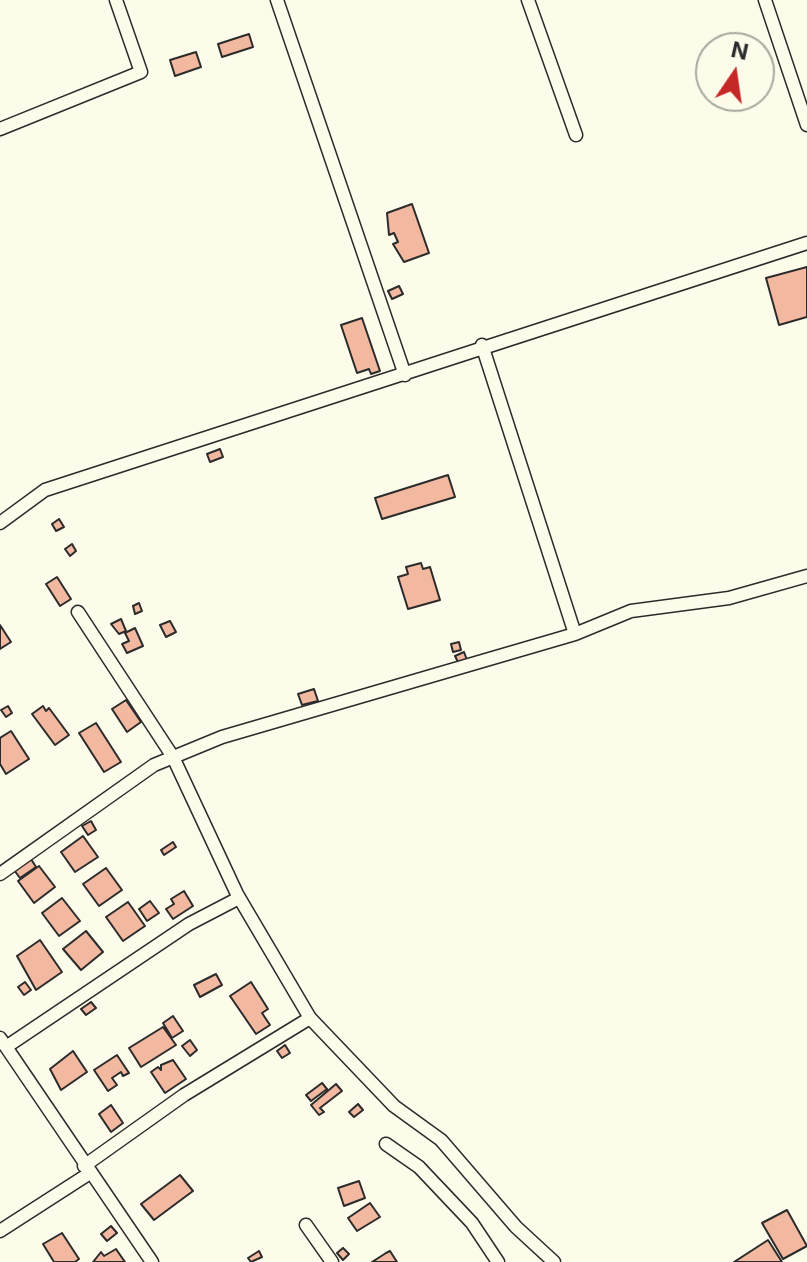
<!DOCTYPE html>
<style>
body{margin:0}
#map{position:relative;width:807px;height:1262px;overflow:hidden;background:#fdfbea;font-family:Inter,sans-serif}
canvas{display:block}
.north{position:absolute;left:695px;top:32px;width:80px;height:80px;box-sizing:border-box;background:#fdfbea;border:2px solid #a9a89e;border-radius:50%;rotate:13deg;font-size:22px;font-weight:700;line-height:32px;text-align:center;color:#2b2b2b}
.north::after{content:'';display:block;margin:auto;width:28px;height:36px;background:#c62828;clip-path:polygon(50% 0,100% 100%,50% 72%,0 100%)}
</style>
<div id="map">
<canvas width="807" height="1262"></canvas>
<div class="north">N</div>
</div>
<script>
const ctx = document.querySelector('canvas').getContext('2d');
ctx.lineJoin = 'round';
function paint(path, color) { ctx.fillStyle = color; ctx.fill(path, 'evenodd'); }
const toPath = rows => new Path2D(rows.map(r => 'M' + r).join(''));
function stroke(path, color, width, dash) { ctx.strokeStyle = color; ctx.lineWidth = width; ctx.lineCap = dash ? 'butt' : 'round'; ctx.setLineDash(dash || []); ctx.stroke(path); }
const building = toPath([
 [249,34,253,47,222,57,218,44,249,34],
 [196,52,201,67,175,76,170,60,196,52],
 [412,204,429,253,404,262,393,244,398,242,394,233,389,235,387,213,412,204],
 [807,267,807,317,779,325,766,278,807,267],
 [399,286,403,294,392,299,388,291,399,286],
 [362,318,380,371,371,374,369,369,357,373,341,325,362,318],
 [220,449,223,457,210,462,207,454,220,449],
 [448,475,455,497,382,519,375,498,448,475],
 [59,519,64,527,56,531,52,524,59,519],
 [72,544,76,551,70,556,65,549,72,544],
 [421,563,423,569,430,567,440,600,408,609,398,577,408,574,406,567,421,563],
 [57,577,71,599,60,606,46,584,57,577],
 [139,603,142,611,135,614,133,606,139,603],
 [121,619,126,631,119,634,111,624,121,619],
 [170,621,176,632,166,637,160,625,170,621],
 [0,625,11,642,0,649,0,625],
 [135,628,143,646,127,653,122,644,129,641,125,633,135,628],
 [459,642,461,650,453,652,451,644,459,642],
 [464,652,467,660,459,664,455,656,464,652],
 [314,689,318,701,302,705,298,694,314,689],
 [126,700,141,722,127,732,112,709,126,700],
 [8,706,12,713,6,717,1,710,8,706],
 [43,706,46,711,49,708,69,735,55,745,32,714,43,706],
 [96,723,121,762,104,772,79,733,96,723],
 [11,731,29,759,6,774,0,764,0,738,11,731],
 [91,821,96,830,88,835,82,826,91,821],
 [83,836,98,857,75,872,61,852,83,836],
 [173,842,176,847,164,855,161,850,173,842],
 [31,859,36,867,20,878,14,870,31,859],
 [39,866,55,887,34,903,18,881,39,866],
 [106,868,122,890,99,906,83,884,106,868],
 [184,891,193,906,173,919,166,909,174,904,171,899,184,891],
 [62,898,80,921,59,936,42,913,62,898],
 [150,901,159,913,147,921,139,909,150,901],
 [128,902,145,926,123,941,106,917,128,902],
 [86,931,103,952,81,970,63,949,86,931],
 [40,940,62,972,36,990,17,956,40,940],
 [216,974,222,985,200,997,194,985,216,974],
 [25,982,31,990,24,995,18,987,25,982],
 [251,982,268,1009,262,1013,270,1025,256,1034,230,996,251,982],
 [91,1002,96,1008,86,1015,81,1009,91,1002],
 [173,1016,183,1031,172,1038,163,1023,173,1016],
 [163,1027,176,1045,141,1067,129,1048,163,1027],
 [190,1040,197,1050,190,1056,182,1046,190,1040],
 [285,1045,290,1053,282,1058,277,1051,285,1045],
 [73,1051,87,1072,61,1090,50,1069,73,1051],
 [117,1055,129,1073,123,1076,121,1072,112,1078,117,1085,108,1091,94,1070,117,1055],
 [173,1060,186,1079,165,1093,151,1072,158,1067,161,1070,161,1065,173,1060],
 [322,1083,327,1089,311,1101,306,1095,322,1083],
 [336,1084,342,1091,320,1108,324,1112,319,1115,311,1105,336,1084],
 [358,1104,363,1110,354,1117,349,1112,358,1104],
 [111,1105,123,1123,111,1132,99,1114,111,1105],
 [180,1175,193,1191,154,1220,141,1204,180,1175],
 [359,1181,365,1198,344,1206,338,1188,359,1181],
 [370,1203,380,1217,357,1231,348,1218,370,1203],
 [787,1210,807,1246,783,1259,762,1223,787,1210],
 [111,1226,117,1233,107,1241,101,1234,111,1226],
 [62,1233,79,1259,75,1262,54,1262,43,1244,62,1233],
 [768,1240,782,1262,734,1262,768,1240],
 [343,1248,349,1254,343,1260,337,1253,343,1248],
 [116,1249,125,1262,93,1262,101,1252,104,1256,116,1249],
 [259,1251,262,1257,251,1262,248,1258,259,1251],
 [390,1251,397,1262,372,1262,386,1253,390,1251]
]);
paint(building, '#f2b8a0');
stroke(building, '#2b2b2b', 2);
const minor = toPath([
 [277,0,405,375],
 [528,0,576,135],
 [765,0,807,125],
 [0,129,141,72,116,0],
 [0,523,45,490,807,243],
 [78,612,173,757,237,894,310,1018,394,1106,441,1140,516,1227,554,1262],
 [575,634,631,611,729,598,807,576],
 [0,874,154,765,222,737,575,634,482,345],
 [0,1038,152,1262],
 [6,1047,189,924,239,898],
 [386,1144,419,1167,472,1223,498,1262],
 [84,1166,184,1095,310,1018],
 [306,1225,332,1262],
 [0,1231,90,1173]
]);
stroke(minor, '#2b2b2b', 15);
stroke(minor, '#fdfbea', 12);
</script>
